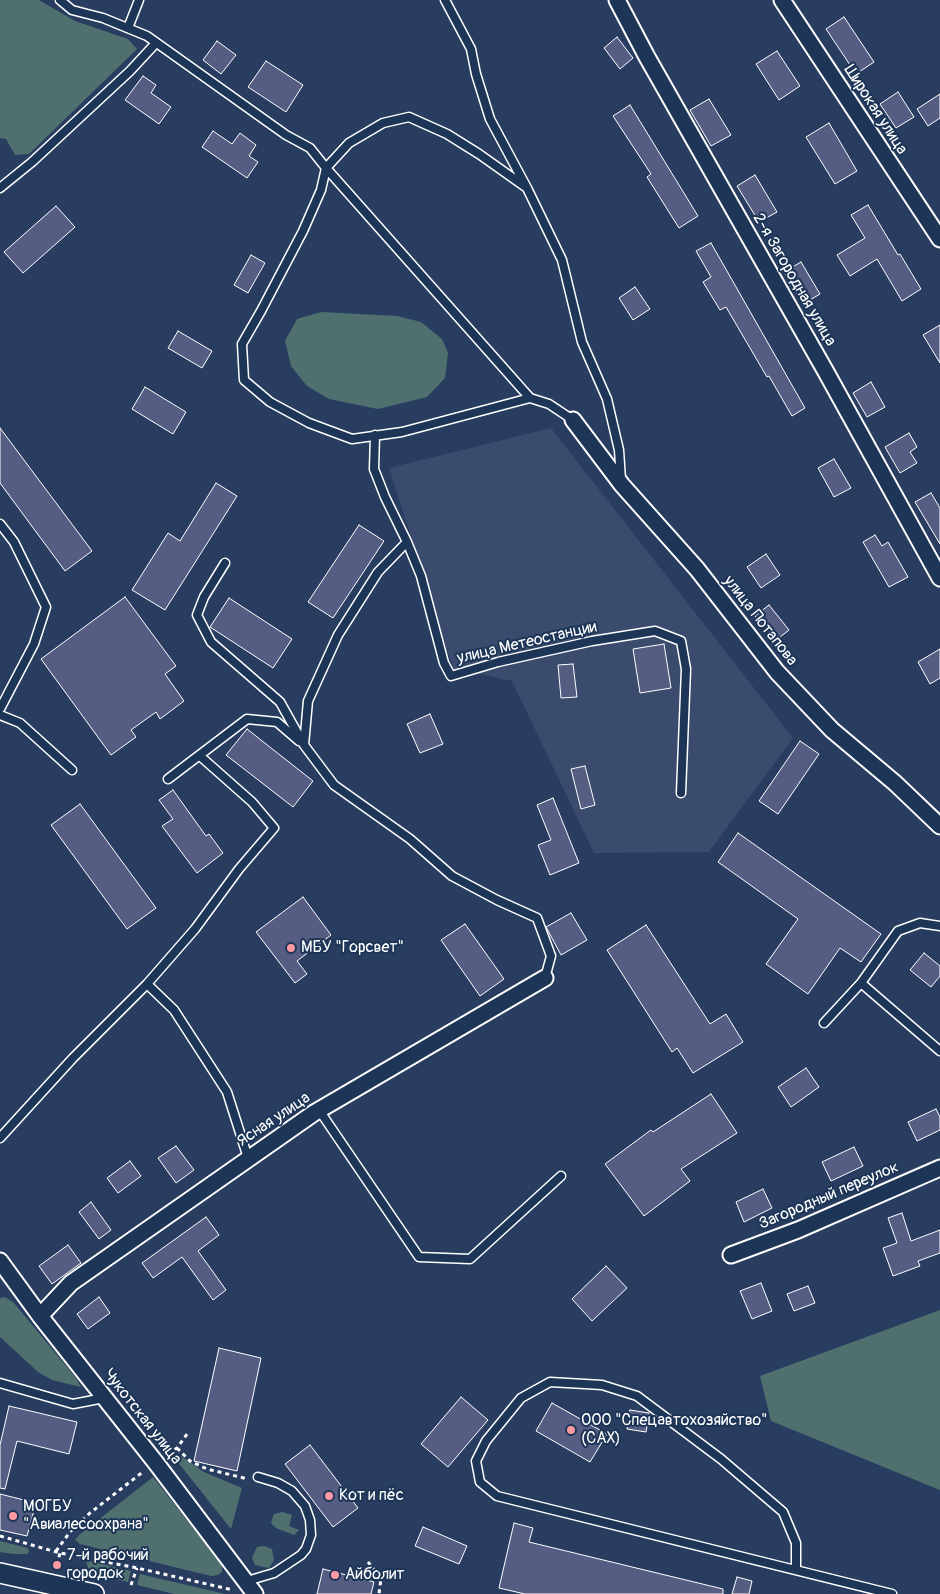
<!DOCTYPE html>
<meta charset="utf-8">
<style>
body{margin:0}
canvas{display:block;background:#283d60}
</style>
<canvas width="940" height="1594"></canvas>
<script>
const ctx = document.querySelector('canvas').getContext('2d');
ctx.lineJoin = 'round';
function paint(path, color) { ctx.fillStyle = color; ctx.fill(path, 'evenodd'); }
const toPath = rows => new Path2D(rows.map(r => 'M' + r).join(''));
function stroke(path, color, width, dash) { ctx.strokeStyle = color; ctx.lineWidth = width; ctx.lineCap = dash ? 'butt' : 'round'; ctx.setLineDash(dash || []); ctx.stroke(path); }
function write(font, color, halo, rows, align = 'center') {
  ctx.font = font + ' Pangolin,sans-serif'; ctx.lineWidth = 4; ctx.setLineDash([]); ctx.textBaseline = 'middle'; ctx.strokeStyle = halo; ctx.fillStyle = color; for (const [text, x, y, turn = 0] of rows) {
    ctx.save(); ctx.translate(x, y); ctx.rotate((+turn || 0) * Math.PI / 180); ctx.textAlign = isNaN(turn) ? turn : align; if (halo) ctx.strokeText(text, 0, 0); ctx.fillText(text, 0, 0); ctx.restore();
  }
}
paint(toPath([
 [551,428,793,738,709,852,594,853,512,681,453,668,389,468]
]), '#3a4b6d');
paint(toPath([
 [0,0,39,0,75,21,128,39,137,49,29,154,15,155,6,139,0,138],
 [321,312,397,316,421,322,442,339,448,353,445,378,427,397,378,409,329,399,307,386,291,366,285,341,297,319],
 [5,1297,14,1303,76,1378,81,1387,52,1380,38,1372,0,1337,0,1298],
 [940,1310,940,1490,771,1421,760,1376],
 [181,1456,204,1472,242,1488,231,1529,177,1461],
 [153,1477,222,1565,222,1572,218,1575,211,1576,80,1544,75,1540,79,1535],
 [282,1512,292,1515,289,1526,299,1530,294,1535,276,1528,271,1523,274,1514],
 [0,1541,28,1548,29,1551,28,1554,13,1554,0,1552],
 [265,1546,272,1549,274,1560,269,1568,255,1565,252,1558,257,1547],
 [89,1561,131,1571,128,1582,90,1573,86,1562],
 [140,1574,225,1594,174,1594,137,1585]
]), '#507070');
const building = toPath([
 [844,17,874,62,856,74,826,29,844,17],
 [617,37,633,58,620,69,604,48,617,37],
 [217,41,236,55,221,74,203,60,217,41],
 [777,51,800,86,779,100,756,64,777,51],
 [266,61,303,85,286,112,248,87,266,61],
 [143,76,156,85,151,93,171,107,159,124,125,100,143,76],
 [898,92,914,117,896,128,880,104,898,92],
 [940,94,940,118,928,126,917,109,940,94],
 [709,99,731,135,711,146,690,110,709,99],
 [630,105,698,216,679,228,647,177,651,174,613,116,630,105],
 [829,123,857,171,835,184,806,137,829,123],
 [213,131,232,144,240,133,256,145,249,156,258,162,247,178,202,147,213,131],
 [755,175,777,212,759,222,737,186,755,175],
 [868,205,898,255,900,254,921,289,902,301,877,259,850,276,837,255,865,238,851,215,868,205],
 [56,206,75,227,23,273,4,252,56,206],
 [711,243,805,408,792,416,769,376,767,377,726,307,720,310,703,282,711,277,696,251,711,243],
 [251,255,265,263,248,293,234,285,251,255],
 [801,262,820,294,803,304,784,272,801,262],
 [635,287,650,309,633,320,619,298,635,287],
 [940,325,940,363,923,335,940,325],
 [178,331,212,351,202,368,168,348,178,331],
 [871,382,885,407,867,417,853,393,871,382],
 [145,387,186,412,173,434,132,409,145,387],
 [0,428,92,551,65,571,0,483,0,428],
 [909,433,917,447,910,452,917,463,900,473,885,447,909,433],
 [834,459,851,488,834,497,818,468,834,459],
 [216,483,237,496,165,610,132,590,168,533,180,541,216,483],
 [931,493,940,508,940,544,915,502,931,493],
 [359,525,384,541,333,618,308,602,359,525],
 [875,535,882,546,888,542,908,577,889,587,863,542,875,535],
 [766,554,780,575,761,588,747,567,766,554],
 [125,597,176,666,165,674,184,701,160,719,156,712,131,730,136,737,111,755,41,659,125,597],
 [229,598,292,639,273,668,210,627,229,598],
 [769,605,789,630,775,641,755,616,769,605],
 [664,644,671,688,640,693,633,649,664,644],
 [940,649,940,678,930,684,918,662,940,649],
 [573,664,577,697,561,698,558,665,573,664],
 [430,714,443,744,420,753,407,724,430,714],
 [247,729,313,781,293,807,226,755,247,729],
 [800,741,819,754,778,814,759,801,800,741],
 [585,766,595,805,581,809,571,769,585,766],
 [173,790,206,836,209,834,223,853,197,873,162,826,173,819,159,800,173,790],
 [553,798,579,863,550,875,538,845,551,840,537,805,553,798],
 [80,804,156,908,127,929,51,825,80,804],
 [738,833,881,934,861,962,840,948,808,994,766,964,798,919,718,862,738,833],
 [303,897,331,935,297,961,307,974,295,983,256,932,303,897],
 [571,913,587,940,561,955,546,927,571,913],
 [465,924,504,979,480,996,441,940,465,924],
 [646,925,710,1024,726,1014,743,1042,693,1073,677,1048,672,1052,607,950,646,925],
 [924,953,940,966,940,976,931,987,910,970,924,953],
 [806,1068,819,1087,791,1107,778,1087,806,1068],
 [711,1094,737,1133,681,1169,690,1181,644,1216,605,1164,651,1130,653,1132,711,1094],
 [936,1109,940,1117,940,1130,917,1141,908,1122,936,1109],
 [176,1146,194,1170,176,1183,158,1158,176,1146],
 [854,1147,863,1166,831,1181,822,1162,854,1147],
 [130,1161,141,1176,118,1193,107,1178,130,1161],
 [763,1189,772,1208,744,1222,736,1202,763,1189],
 [91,1202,111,1230,99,1239,79,1212,91,1202],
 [902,1213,911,1241,940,1230,940,1253,918,1261,920,1266,893,1276,883,1248,897,1243,888,1218,902,1213],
 [206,1217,219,1235,198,1251,226,1290,213,1300,182,1257,153,1278,142,1263,206,1217],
 [68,1245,81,1263,52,1284,39,1266,68,1245],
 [606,1266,627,1288,592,1321,572,1299,606,1266],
 [761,1283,772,1311,752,1319,740,1291,761,1283],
 [808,1286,815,1303,794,1311,787,1294,808,1286],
 [99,1297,110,1313,88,1329,77,1314,99,1297],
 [219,1348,261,1358,237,1471,194,1461,219,1348],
 [461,1397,488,1420,448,1467,421,1444,461,1397],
 [552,1403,607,1434,590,1462,536,1431,552,1403],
 [9,1406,77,1422,69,1454,17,1441,5,1489,0,1488,0,1445,9,1406],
 [630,1410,649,1413,646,1432,627,1429,630,1410],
 [310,1445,358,1508,333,1527,285,1464,310,1445],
 [0,1494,36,1503,27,1536,0,1530,0,1494],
 [514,1523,533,1528,529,1542,723,1589,723,1594,525,1594,499,1588,514,1523],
 [423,1527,467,1546,459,1564,415,1546,423,1527],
 [323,1569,374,1582,371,1594,317,1594,323,1569],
 [737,1577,752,1581,749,1594,732,1594,737,1577]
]);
paint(building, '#565d83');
stroke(building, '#fff', 1);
const service = toPath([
 [60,0,72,10,103,18,147,36,286,135,310,148,326,168,321,190,303,231,261,311,242,344,244,380,270,402,309,423,352,439,402,432,530,398,549,404,573,420],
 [445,0,471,49,476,74,490,119,527,188,562,260,582,342,607,399,619,450,621,480],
 [128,28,139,0],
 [0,188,32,162,130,71,156,43],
 [527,188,479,154,447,134,409,117,383,123,349,143,326,168,530,398],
 [375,435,374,469,385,497,407,542,421,576,444,663,451,676,498,662,592,641,655,631,681,641,686,669,681,793],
 [0,524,14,542,46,607,34,644,0,709],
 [407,542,378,572,338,635,308,701,304,745,334,785,410,839,452,876,497,900,537,918,551,956,545,978],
 [225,563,204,597,197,615,211,642,280,702,304,745],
 [0,715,20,723,72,770],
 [168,779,247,719,277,722,299,741],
 [861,983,940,1051],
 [147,984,174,1010,227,1092,248,1158],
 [824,1023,861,983,898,931,920,923,940,926],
 [319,1110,419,1257,470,1259,561,1176],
 [0,1138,73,1058,147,984,195,929,239,869,274,828,252,802,200,756],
 [0,1383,73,1404,104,1398],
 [796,1570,796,1543,783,1512,721,1459,637,1396,602,1385,550,1382,521,1398,486,1441,476,1461,480,1482,497,1496,892,1594],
 [247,1581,274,1573,301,1555,306,1549,311,1535,310,1520,305,1506,292,1491,278,1483,258,1477]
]);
const minor = toPath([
 [617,0,647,57,826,372,940,578],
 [782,0,940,239],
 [573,420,622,485,697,569,777,672,832,730,895,783,940,826],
 [731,1255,798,1230,940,1168],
 [0,1261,40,1316,156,1463,255,1594],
 [40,1316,71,1283,314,1113,545,978]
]);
const tertiary = toPath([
 [0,1573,94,1594]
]);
stroke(service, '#fff', 11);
stroke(minor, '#fff', 19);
stroke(tertiary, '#fff', 22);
stroke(toPath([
 [177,1448,190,1461,207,1469,248,1479],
 [168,1454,177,1448,187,1434],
 [0,1536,60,1553,137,1568,233,1590],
 [56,1551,70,1532,90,1513,144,1471],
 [368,1562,381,1578,379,1594],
 [57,1565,60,1553],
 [131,1585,137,1568]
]), '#fff', 3, [4, 4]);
stroke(service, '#1d3557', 8);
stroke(minor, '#1d3557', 15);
stroke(tertiary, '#1d3557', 19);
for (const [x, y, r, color] of [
 [291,948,5,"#ff9aa2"],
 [571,1430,5,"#ff9aa2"],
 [329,1496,5,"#ff9aa2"],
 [13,1516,5,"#ff9aa2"],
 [57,1565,5,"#ff9aa2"],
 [335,1575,5,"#ff9aa2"]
]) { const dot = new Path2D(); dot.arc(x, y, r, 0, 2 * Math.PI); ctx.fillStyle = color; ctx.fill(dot); stroke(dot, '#1d3557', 2); }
write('16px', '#fff', '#1d3557', [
 ["Широкая улица",875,110,57],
 ["2-я Загородная улица",794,280,60],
 ["улица Потапова",760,621,52],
 ["улица Метеостанции",527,643,-13],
 ["Ясная улица",274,1120,-34],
 ["Загородный переулок",829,1196,-23],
 ["Чукотская улица",142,1417,52]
]);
write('16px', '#fff', '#1d3557', [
 ["МБУ \"Горсвет\"",301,948],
 ["ООО \"Спецавтохозяйство\"",581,1421],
 ["(САХ)",581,1439],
 ["Кот и пёс",339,1496],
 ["МОГБУ",23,1507],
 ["\"Авиалесоохрана\"",23,1525],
 ["7-й рабочий",67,1556],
 ["городок",67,1574],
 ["Айболит",345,1575]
], 'left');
</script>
